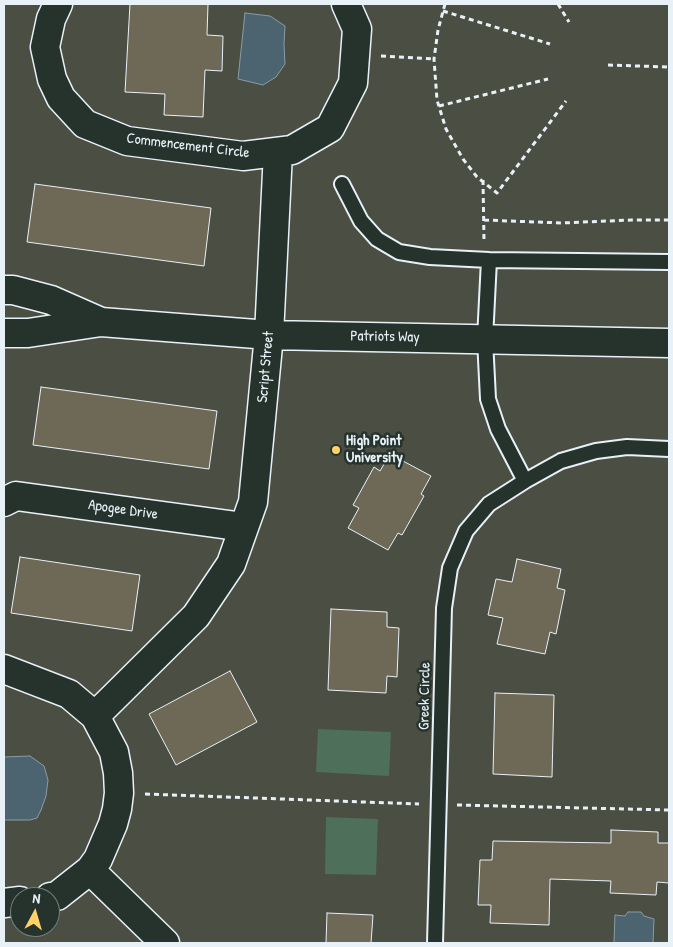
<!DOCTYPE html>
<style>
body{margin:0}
#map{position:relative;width:673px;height:947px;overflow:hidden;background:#3c4339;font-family:"Patrick Hand",sans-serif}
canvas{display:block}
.frame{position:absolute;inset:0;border:5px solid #e8f1f8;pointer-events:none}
.north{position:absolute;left:10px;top:887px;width:50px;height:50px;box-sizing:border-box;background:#26332d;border:1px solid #747f7e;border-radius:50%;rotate:6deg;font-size:14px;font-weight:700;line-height:20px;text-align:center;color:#e8f1f8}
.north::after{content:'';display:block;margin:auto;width:18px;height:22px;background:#ffd166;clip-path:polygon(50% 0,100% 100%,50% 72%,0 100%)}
</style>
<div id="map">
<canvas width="673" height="947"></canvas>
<div class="frame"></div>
<div class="north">N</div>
</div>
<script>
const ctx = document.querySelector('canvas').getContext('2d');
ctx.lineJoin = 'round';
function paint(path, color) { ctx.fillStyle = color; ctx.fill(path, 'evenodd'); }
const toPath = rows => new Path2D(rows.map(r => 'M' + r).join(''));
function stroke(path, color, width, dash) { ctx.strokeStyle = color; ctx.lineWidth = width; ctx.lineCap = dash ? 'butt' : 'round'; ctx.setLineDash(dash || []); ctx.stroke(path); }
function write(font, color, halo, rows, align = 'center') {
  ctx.font = font + ' "Patrick Hand",sans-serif'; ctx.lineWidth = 5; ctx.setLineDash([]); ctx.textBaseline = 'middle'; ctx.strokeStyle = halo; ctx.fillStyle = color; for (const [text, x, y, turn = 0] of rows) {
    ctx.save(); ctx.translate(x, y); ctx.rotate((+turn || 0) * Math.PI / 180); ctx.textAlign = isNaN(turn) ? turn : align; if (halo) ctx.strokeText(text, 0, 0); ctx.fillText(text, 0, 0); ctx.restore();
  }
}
paint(toPath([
 [4,4,669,4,669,943,4,943],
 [20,897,50,897,50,927,20,927]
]), '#4b4e42');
paint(toPath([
 [318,729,391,732,389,776,316,772],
 [326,817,378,819,376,875,325,874]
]), '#4e6f59');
const water = toPath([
 [245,13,270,16,285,26,284,44,285,64,276,77,263,85,238,79,245,13],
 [30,756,44,766,48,780,46,796,41,810,37,818,30,820,4,820,4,757,30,756],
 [628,912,641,912,644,916,654,919,653,943,614,943,615,915,625,916,628,912]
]);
paint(water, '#4b6470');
stroke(water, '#8a9ca6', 1);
const building = toPath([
 [130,4,208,4,207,35,223,36,222,71,205,70,203,117,164,115,165,94,125,92,130,4],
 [35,184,211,208,204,266,27,242,35,184],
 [41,387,217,411,209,469,33,445,41,387],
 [390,454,431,476,421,494,424,496,402,535,398,533,388,550,348,528,359,508,353,505,374,467,380,471,390,454],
 [20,557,140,575,132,631,11,613,20,557],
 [517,559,561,569,557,588,565,590,556,634,550,632,545,654,497,644,503,618,488,615,496,579,512,582,517,559],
 [331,609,387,612,387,627,399,628,397,677,387,676,386,693,328,690,331,609],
 [230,671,257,722,176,765,149,714,230,671],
 [495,693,554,695,552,777,493,774,495,693],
 [611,830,658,832,658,843,669,843,669,883,657,882,656,895,610,893,611,881,550,879,549,925,490,923,491,905,478,905,480,860,492,860,493,841,611,843,611,830],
 [327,913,373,915,371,943,326,943,327,913]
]);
paint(building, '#6e6856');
stroke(building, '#e8f1f8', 1);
const lane = toPath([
 [342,184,361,221,377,239,399,252,430,257,489,260,669,262],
 [489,260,485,339,488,399,498,429,525,481,561,461,596,451,627,447,669,449],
 [435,943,444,608,450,568,466,531,489,504,525,481]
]);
const street = toPath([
 [58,4,51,19,45,47,52,79,61,98,85,124,127,141,243,156,292,150,330,128,353,83,357,29,346,4],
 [4,290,13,290,51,300,101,322],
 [4,333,28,333,101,322,269,335,669,343],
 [4,502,16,496,244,527],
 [4,669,69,694,95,716,114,752,118,773,119,793,117,809,113,824,98,859,90,870,57,896,50,897],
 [95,716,196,616,231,564,253,502,269,335,278,152],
 [90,870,165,943],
 [4,903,20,901]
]);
stroke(lane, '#e8f1f8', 18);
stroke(street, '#e8f1f8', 31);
stroke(toPath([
 [445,4,438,30,434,59,437,100,446,129,463,159,477,177,497,193,566,101],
 [558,4,569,22],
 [443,11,550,44],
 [381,56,434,59],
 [608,65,669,67],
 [439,106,548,79],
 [483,180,484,241],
 [484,220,562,223,631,220,669,220],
 [145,794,419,804],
 [457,805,669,810]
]), '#e8f1f8', 3, [5, 4]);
stroke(lane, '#26332d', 14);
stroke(street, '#26332d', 28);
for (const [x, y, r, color] of [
 [336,450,5,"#ffd166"]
]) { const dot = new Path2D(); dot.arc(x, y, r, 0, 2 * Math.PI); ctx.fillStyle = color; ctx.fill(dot); stroke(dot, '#26332d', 2); }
write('15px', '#e8f1f8', '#26332d', [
 ["Commencement Circle",188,146,7],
 ["Patriots Way",385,337,1],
 ["Script Street",266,367,-85],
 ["Apogee Drive",123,510,8],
 ["Greek Circle",425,696,-89]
]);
write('bold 15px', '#e8f1f8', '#26332d', [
 ["High Point",346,441],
 ["University",346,458]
], 'left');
</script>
